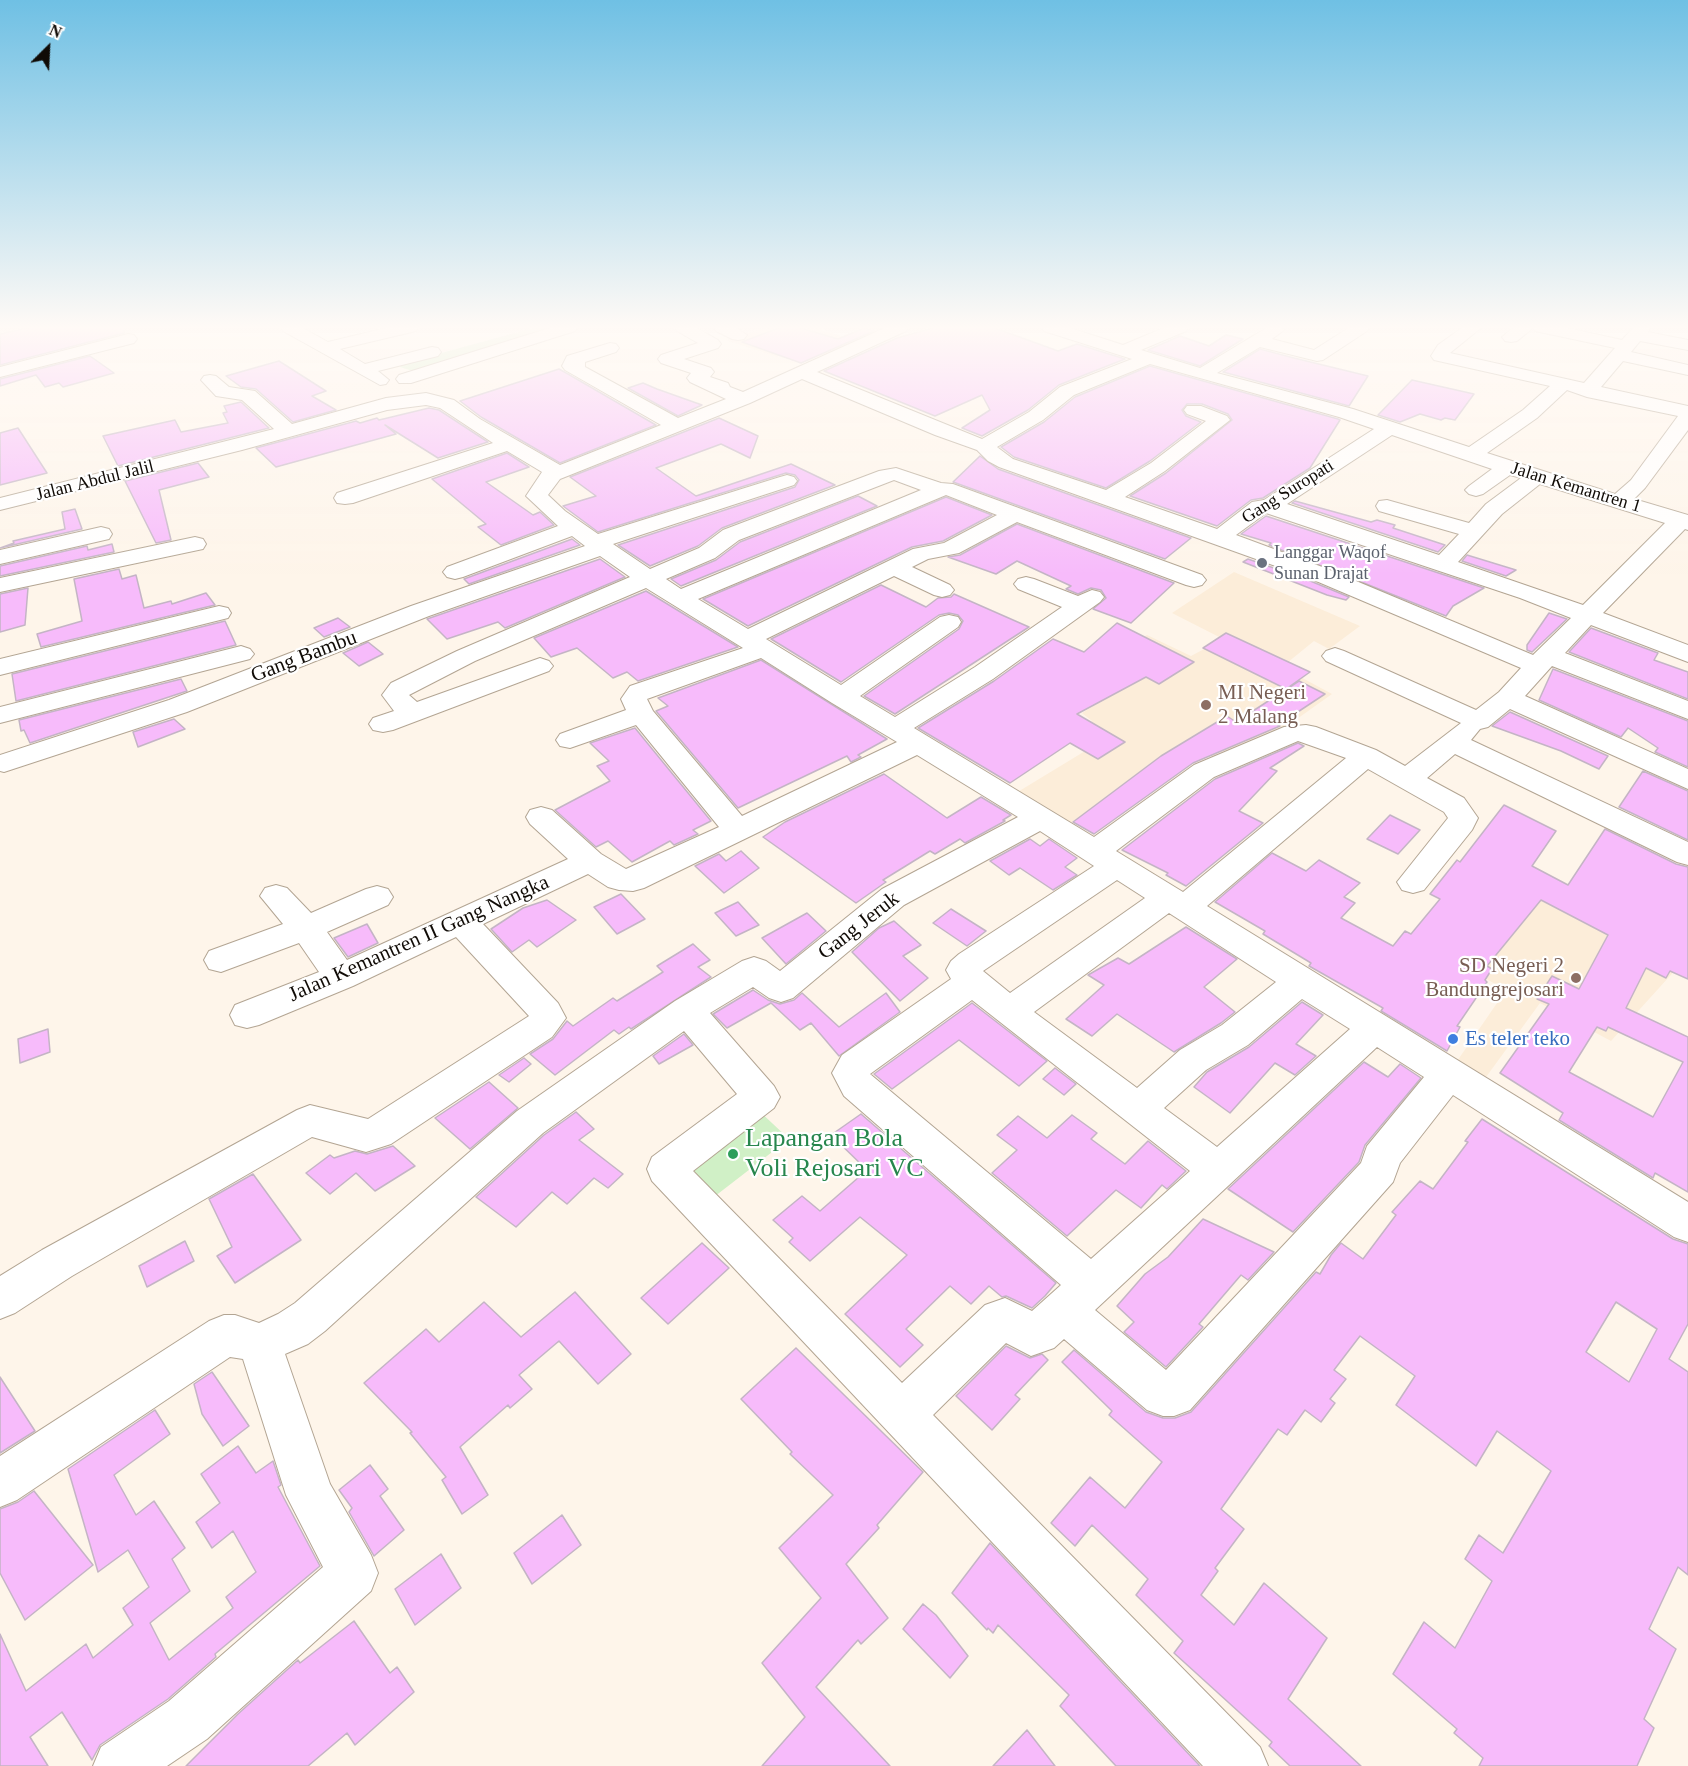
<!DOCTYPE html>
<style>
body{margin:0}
#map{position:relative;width:1688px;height:1766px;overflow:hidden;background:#fef5ea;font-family:Georgia,serif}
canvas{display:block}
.north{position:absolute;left:18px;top:18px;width:60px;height:60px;-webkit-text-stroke:4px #fff;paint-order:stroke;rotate:24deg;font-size:16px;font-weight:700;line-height:24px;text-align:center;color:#100b06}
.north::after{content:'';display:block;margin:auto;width:21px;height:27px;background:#100b06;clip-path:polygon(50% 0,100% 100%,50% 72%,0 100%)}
</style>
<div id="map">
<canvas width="1688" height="1766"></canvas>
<div class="north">N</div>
</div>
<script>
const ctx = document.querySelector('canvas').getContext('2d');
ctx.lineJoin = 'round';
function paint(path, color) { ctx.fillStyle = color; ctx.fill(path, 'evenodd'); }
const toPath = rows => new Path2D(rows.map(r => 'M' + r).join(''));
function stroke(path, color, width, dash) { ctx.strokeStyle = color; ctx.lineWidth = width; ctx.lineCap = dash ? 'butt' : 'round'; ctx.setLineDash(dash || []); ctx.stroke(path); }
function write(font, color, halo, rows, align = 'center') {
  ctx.font = font + ' Georgia,serif'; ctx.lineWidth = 4.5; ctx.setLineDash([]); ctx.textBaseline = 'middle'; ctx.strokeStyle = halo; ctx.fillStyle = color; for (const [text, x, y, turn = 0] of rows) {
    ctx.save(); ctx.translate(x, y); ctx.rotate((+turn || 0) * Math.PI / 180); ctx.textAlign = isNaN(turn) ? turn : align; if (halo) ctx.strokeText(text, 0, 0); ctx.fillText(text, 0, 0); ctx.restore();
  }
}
paint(toPath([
 [766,327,823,327,826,328,822,330,858,342,827,357,799,347,777,357,726,340],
 [1234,572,1360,626,1329,649,1314,641,1282,667,1332,694,1266,741,1219,761,1190,743,1164,758,1068,825,1016,793,1095,745,1074,732,1092,721,1082,713,1108,697,1075,678,1147,635,1191,656,1223,639,1172,613],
 [1528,863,1688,947,1688,956,1611,1041,1540,1003,1481,1084,1453,1067,1506,990,1465,967]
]), '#fcedd9');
paint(toPath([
 [537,327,559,327,424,371,416,372,400,367,401,364,408,362],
 [756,1108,789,1139,710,1200,678,1168]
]), '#d0f0c6');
const building = toPath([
 [31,327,124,327,124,333,0,365,0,334,31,327],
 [781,327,797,327,838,339,864,328,874,331,801,363,742,342,781,327],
 [936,327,992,327,1058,351,1077,344,1125,359,1059,385,1028,410,982,436,962,428,990,410,982,395,935,416,824,371,897,338,936,327],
 [1226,335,1243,339,1200,366,1148,350,1180,336,1209,346,1226,335],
 [1260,349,1294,358,1368,376,1349,406,1223,372,1260,349],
 [90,356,114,373,63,387,59,383,45,387,36,375,0,386,0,379,90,356],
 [279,361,326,391,312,396,336,410,293,422,256,389,241,387,226,376,279,361],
 [1150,366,1338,419,1340,420,1310,468,1263,498,1251,500,1217,526,1130,496,1166,473,1232,420,1228,414,1202,404,1187,404,1182,410,1186,416,1201,422,1150,461,1106,488,1014,457,1001,447,1044,422,1075,397,1150,366],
 [559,369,568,374,656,425,560,463,481,417,460,401,559,369],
 [1412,380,1474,394,1455,420,1445,418,1441,420,1420,414,1400,422,1378,415,1412,380],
 [643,383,657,389,702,405,678,416,628,388,643,383],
 [241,402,269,428,118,466,103,436,175,420,181,432,228,423,223,413,227,412,224,406,241,402],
 [429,408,439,410,488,442,438,458,385,425,396,434,276,467,256,448,356,421,360,423,377,418,379,420,429,408],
 [719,418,758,436,750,458,721,444,656,468,696,496,791,464,835,485,722,528,698,546,650,566,618,545,795,487,799,480,795,475,786,473,598,532,563,506,596,496,570,477,719,418],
 [18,428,47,473,0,485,0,433,18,428],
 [507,453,529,467,486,482,533,515,540,512,554,525,501,545,478,527,486,524,432,479,507,453],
 [980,456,998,469,1191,538,1165,559,953,482,980,456],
 [198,463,209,477,159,490,171,540,156,543,125,481,198,463],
 [858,496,877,506,681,586,671,579,716,560,740,542,858,496],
 [946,497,992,515,943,541,912,547,748,626,703,599,946,497],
 [1295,501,1371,522,1377,520,1395,525,1393,528,1445,545,1438,552,1292,503,1295,501],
 [75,509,82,529,0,548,14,543,13,541,65,529,62,512,75,509],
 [1266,516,1484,588,1453,606,1446,616,1269,545,1271,543,1241,534,1266,516],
 [1017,524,1174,583,1131,623,1093,609,1106,598,1101,590,1091,588,1078,594,1066,589,1071,586,1017,561,996,574,948,557,960,555,1017,524],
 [572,539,580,545,469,584,464,579,572,539],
 [112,544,114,552,0,576,0,566,87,546,88,550,112,544],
 [1467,555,1516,570,1506,576,1462,561,1467,555],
 [600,559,625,577,505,628,498,622,447,639,427,619,600,559],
 [1248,559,1308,580,1349,597,1346,600,1327,595,1243,562,1248,559],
 [119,569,122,579,136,575,144,608,171,601,172,604,206,593,215,605,41,647,37,634,82,621,74,579,119,569],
 [881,585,926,607,938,598,951,597,954,594,1029,627,895,714,864,696,959,629,963,621,958,615,949,613,939,615,841,682,771,639,881,585],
 [28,588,25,625,0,632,0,594,28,588],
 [646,591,738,647,638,681,627,672,613,678,577,648,551,657,534,638,646,591],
 [1549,613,1567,619,1532,652,1527,650,1527,645,1549,613],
 [338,618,350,627,324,637,314,628,338,618],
 [225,621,236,645,16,701,12,674,225,621],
 [1117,623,1194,662,1159,684,1146,677,1077,714,1125,742,1098,759,1070,743,1010,783,918,728,994,681,1053,639,1084,652,1117,623],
 [1591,628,1658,653,1654,660,1688,672,1688,699,1569,652,1591,628],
 [1226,633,1310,672,1286,689,1203,648,1226,633],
 [368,642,383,654,359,666,343,653,368,642],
 [761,660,887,739,858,755,861,757,851,762,847,756,738,808,656,711,668,706,658,698,761,660],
 [1553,669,1688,721,1688,767,1655,752,1658,748,1628,728,1621,737,1539,700,1553,669],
 [181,679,187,691,30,743,24,730,21,731,19,720,181,679],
 [1299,681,1325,694,1278,725,1280,726,1193,763,1094,834,1073,822,1161,756,1227,716,1236,722,1299,681],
 [1510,712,1608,756,1599,769,1561,751,1492,726,1510,712],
 [174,719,185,729,138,747,133,732,174,719],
 [635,728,711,821,693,830,698,834,674,845,670,841,632,862,608,841,596,847,555,810,610,781,597,766,609,761,590,743,635,728],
 [1298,743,1304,746,1270,768,1277,771,1239,811,1263,823,1186,886,1166,875,1168,873,1122,850,1215,779,1298,743],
 [1643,771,1688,791,1688,840,1619,807,1643,771],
 [884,774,947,818,981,797,1011,815,1003,820,1005,821,965,843,960,839,935,854,930,851,883,880,886,882,856,903,763,837,785,822,884,774],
 [1504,805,1556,831,1532,866,1568,885,1605,829,1676,864,1688,867,1688,979,1670,971,1666,978,1646,968,1626,1008,1688,1037,1688,1192,1655,1173,1653,1178,1559,1120,1563,1113,1500,1073,1549,1004,1537,999,1552,976,1579,989,1608,935,1541,900,1487,966,1492,969,1485,980,1487,982,1457,1026,1460,1027,1447,1051,1381,1011,1383,1008,1309,966,1311,963,1263,934,1265,931,1215,902,1272,853,1306,871,1319,860,1360,883,1344,897,1355,903,1341,918,1393,946,1405,931,1411,934,1440,899,1430,894,1457,860,1460,862,1504,805],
 [1597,1027,1606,1031,1608,1027,1683,1062,1653,1117,1569,1072,1597,1027],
 [1390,815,1420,830,1398,854,1367,839,1390,815],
 [1030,839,1040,846,1049,839,1077,858,1065,867,1077,875,1053,890,1020,868,1009,875,990,861,1030,839],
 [741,851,759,868,724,893,695,866,719,854,726,861,741,851],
 [621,894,645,919,617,934,594,907,621,894],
 [547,900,576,920,537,947,529,940,512,952,491,929,523,908,547,900],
 [738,902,759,925,736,936,715,913,738,902],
 [951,909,986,931,967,946,933,923,951,909],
 [807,913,826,931,786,964,762,938,807,913],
 [894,921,921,945,903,956,928,978,900,1001,852,952,879,928,894,921],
 [367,924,378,943,348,957,334,938,367,924],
 [1186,927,1237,959,1204,987,1235,1012,1221,1023,1174,1052,1117,1014,1092,1036,1066,1019,1104,985,1088,975,1118,958,1129,964,1186,927],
 [693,944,710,960,698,967,711,977,631,1029,629,1027,619,1034,614,1030,555,1075,530,1054,553,1039,567,1021,573,1026,613,998,617,1001,663,972,657,966,693,944],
 [753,990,768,1000,780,1004,794,1000,802,993,839,1027,886,993,900,1012,839,1056,811,1023,800,1030,771,1003,727,1028,713,1014,753,990],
 [1302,1002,1323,1015,1296,1044,1316,1056,1295,1075,1275,1063,1230,1113,1194,1087,1207,1072,1249,1047,1302,1002],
 [972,1003,1047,1061,1019,1086,959,1040,892,1089,874,1074,972,1003],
 [48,1029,50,1052,20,1063,18,1039,48,1029],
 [684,1034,693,1045,659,1064,653,1056,684,1034],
 [524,1058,531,1064,509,1082,499,1075,524,1058],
 [1364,1062,1388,1077,1400,1064,1421,1078,1365,1145,1359,1162,1293,1232,1228,1189,1364,1062],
 [1055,1068,1076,1084,1064,1095,1043,1079,1055,1068],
 [489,1082,518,1108,470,1149,435,1118,489,1082],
 [576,1112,594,1129,579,1140,623,1174,608,1188,594,1178,567,1204,552,1192,516,1227,476,1197,544,1135,576,1112],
 [861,1114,1056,1283,1045,1296,1032,1308,1006,1296,1002,1297,989,1286,971,1304,950,1286,906,1329,923,1345,900,1367,845,1314,907,1255,860,1217,810,1261,789,1242,793,1238,773,1220,802,1196,820,1211,867,1170,831,1135,861,1114],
 [1072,1115,1097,1133,1091,1139,1125,1164,1148,1141,1186,1171,1167,1189,1162,1185,1141,1208,1116,1190,1067,1236,992,1173,1017,1150,997,1135,1018,1116,1047,1138,1072,1115],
 [1482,1119,1673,1239,1688,1244,1688,1324,1669,1359,1688,1372,1688,1575,1678,1567,1649,1629,1676,1649,1644,1719,1654,1728,1637,1766,1479,1766,1483,1758,1454,1733,1457,1729,1393,1674,1424,1622,1455,1648,1492,1581,1465,1559,1479,1535,1503,1553,1551,1471,1497,1431,1476,1466,1396,1405,1415,1376,1360,1336,1334,1370,1346,1379,1330,1399,1335,1403,1321,1422,1305,1410,1287,1435,1278,1429,1221,1509,1244,1529,1215,1568,1218,1571,1201,1595,1234,1625,1264,1583,1327,1638,1288,1699,1361,1766,1290,1766,1269,1746,1272,1742,1174,1653,1183,1641,1136,1595,1148,1579,1092,1525,1075,1546,1051,1523,1090,1477,1125,1508,1162,1462,1109,1415,1112,1411,1062,1362,1074,1350,1146,1412,1163,1418,1175,1418,1191,1412,1316,1272,1320,1274,1331,1255,1341,1243,1363,1259,1396,1215,1392,1212,1420,1181,1433,1189,1468,1142,1465,1141,1482,1119],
 [1616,1302,1657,1329,1629,1382,1586,1352,1616,1302],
 [393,1146,415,1166,375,1191,356,1173,330,1194,306,1173,330,1155,334,1158,355,1151,367,1154,393,1146],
 [253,1174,301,1240,235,1283,217,1256,232,1247,209,1199,253,1174],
 [1203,1219,1274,1252,1248,1280,1241,1275,1199,1324,1203,1327,1166,1367,1124,1332,1134,1322,1117,1306,1145,1274,1168,1257,1203,1219],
 [185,1241,194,1261,147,1287,139,1266,185,1241],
 [702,1243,729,1268,668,1324,641,1298,702,1243],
 [575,1292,631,1354,598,1384,559,1341,519,1375,532,1389,510,1408,508,1405,460,1447,488,1495,462,1514,442,1480,446,1477,410,1433,412,1432,364,1383,426,1329,439,1342,484,1302,521,1337,575,1292],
 [1006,1346,1030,1358,1042,1354,1048,1360,1015,1395,1020,1399,992,1430,956,1396,1006,1346],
 [796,1348,923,1472,877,1525,879,1528,846,1564,888,1618,861,1644,858,1640,816,1687,890,1766,762,1766,805,1717,762,1663,821,1598,779,1548,833,1495,790,1454,792,1452,741,1399,796,1348],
 [212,1372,249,1426,223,1446,202,1414,194,1384,212,1372],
 [0,1377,35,1431,0,1453,0,1377],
 [155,1410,170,1434,114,1475,136,1515,154,1501,185,1548,172,1559,190,1591,150,1623,169,1660,233,1608,226,1597,256,1572,233,1531,212,1548,196,1522,220,1503,201,1474,238,1446,256,1473,273,1461,281,1485,278,1487,320,1566,215,1654,216,1657,168,1699,100,1745,92,1760,62,1712,30,1737,48,1766,0,1766,0,1634,26,1691,86,1644,93,1658,133,1625,123,1608,149,1587,128,1550,98,1572,68,1469,155,1410],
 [370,1465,388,1489,380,1496,404,1530,374,1556,349,1512,352,1508,339,1490,370,1465],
 [34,1491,93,1565,25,1620,0,1573,0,1509,18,1502,34,1491],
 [562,1515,581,1545,532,1584,514,1553,562,1515],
 [990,1543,1200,1766,1116,1766,1060,1706,1069,1695,998,1625,993,1633,988,1628,987,1630,952,1593,990,1543],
 [441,1554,461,1588,415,1625,395,1589,441,1554],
 [923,1604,936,1615,968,1656,950,1678,903,1629,923,1604],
 [354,1621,390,1673,397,1667,414,1692,355,1745,347,1733,308,1766,186,1766,238,1714,298,1660,300,1663,354,1621],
 [1027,1730,1055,1766,993,1766,1027,1730]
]);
paint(building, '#f7bbfb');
stroke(building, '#c4b4c5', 1.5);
const minor = toPath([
 [281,327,301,327,328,342,390,327,418,327,416,331,340,349,365,364,432,347,438,348,441,352,438,356,378,371,389,380,386,384,380,385,283,331,281,327],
 [553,327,577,327,575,331,411,383,399,383,396,379,399,375,553,327],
 [675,327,695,327,718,340,721,344,718,348,684,359,711,368,714,372,710,377,728,383,730,387,743,392,887,327,908,327,906,331,817,372,982,439,1029,412,1060,387,1132,359,1044,331,1042,327,1067,327,1123,345,1166,327,1188,327,1186,331,1141,350,1200,368,1268,327,1281,327,1284,330,1272,339,1314,350,1350,327,1369,327,1367,331,1323,360,1317,361,1260,347,1217,373,1353,409,1469,447,1523,410,1550,386,1434,360,1431,356,1438,345,1463,327,1482,327,1450,353,1584,383,1615,348,1535,331,1533,328,1517,341,1511,342,1505,341,1502,337,1514,327,1563,327,1622,340,1634,327,1651,327,1648,332,1688,340,1688,350,1640,341,1631,352,1688,365,1688,375,1623,361,1601,387,1688,406,1688,430,1645,488,1634,499,1688,515,1688,530,1685,529,1603,613,1688,645,1688,662,1591,625,1565,653,1688,701,1688,719,1552,666,1525,696,1688,769,1688,789,1510,709,1488,727,1480,729,1471,740,1688,842,1688,865,1677,862,1455,754,1427,778,1464,798,1478,818,1472,830,1424,890,1413,893,1402,890,1397,882,1448,818,1444,812,1368,769,1207,906,1688,1202,1688,1242,1674,1237,1453,1095,1400,1163,1393,1182,1190,1410,1174,1416,1163,1416,1147,1410,1064,1339,1054,1348,1031,1356,1006,1343,933,1415,1260,1747,1268,1766,1203,1766,652,1181,647,1169,652,1157,737,1094,684,1031,543,1133,325,1331,308,1344,285,1354,330,1484,371,1555,378,1573,371,1591,207,1739,167,1766,93,1766,101,1747,169,1701,323,1567,286,1495,243,1359,230,1357,17,1500,0,1507,0,1456,209,1321,224,1315,235,1315,259,1323,278,1314,295,1303,517,1111,675,1001,742,961,754,957,766,961,780,971,882,889,1018,817,917,755,644,888,633,891,619,890,608,887,588,874,483,924,558,1003,566,1018,552,1037,391,1144,366,1152,312,1137,72,1276,15,1313,0,1319,0,1276,42,1250,297,1110,310,1105,368,1119,529,1016,456,937,353,986,259,1025,247,1028,235,1025,230,1015,235,1005,319,972,299,943,221,972,209,969,204,960,209,951,283,924,260,896,265,888,276,885,287,888,311,913,366,889,377,886,388,889,393,897,388,905,327,932,347,960,568,859,530,824,526,817,530,810,541,807,552,810,601,854,626,869,719,827,636,725,570,748,560,746,556,740,560,734,626,710,621,699,630,686,743,648,646,588,475,661,409,695,417,702,540,658,549,661,553,666,549,671,393,730,383,732,373,730,369,724,373,718,394,711,382,695,391,683,457,651,630,577,600,556,429,616,187,712,4,772,0,771,0,755,169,700,411,606,585,546,572,536,463,577,455,579,447,577,443,572,447,567,558,526,526,496,542,472,507,451,353,503,345,504,337,503,334,498,337,493,493,443,440,408,426,405,387,410,242,450,0,510,0,498,274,429,242,400,216,396,201,380,204,376,210,375,216,376,229,387,255,391,292,424,386,398,426,393,454,400,480,419,560,465,661,425,565,370,562,366,567,356,610,343,616,344,619,348,616,352,585,362,585,367,678,418,726,399,690,382,687,378,691,373,661,363,658,359,661,355,698,343,677,331,675,327],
 [1150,364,1339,417,1374,429,1264,500,1252,502,1217,529,1125,497,1165,471,1230,420,1227,416,1201,406,1187,406,1184,410,1187,414,1206,421,1151,463,1106,490,1013,459,997,447,1043,420,1074,395,1150,364],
 [802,379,935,435,977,450,988,461,999,467,1309,578,1521,668,1499,692,1476,710,1344,651,1335,648,1326,651,1322,656,1326,661,1461,723,1405,766,1376,750,1316,727,1306,725,1284,727,1194,765,1094,837,914,728,993,679,1100,602,1104,597,1100,592,1092,590,1078,596,1034,579,1026,577,1018,579,1014,584,1018,589,1062,607,975,667,895,717,860,696,958,627,961,622,958,617,949,615,940,617,841,685,766,639,894,576,934,595,942,597,950,595,954,590,950,585,912,567,928,559,959,553,1017,522,1186,585,1194,587,1202,585,1206,580,1202,575,953,484,941,483,896,468,879,471,723,530,699,548,650,569,613,544,794,485,797,481,794,477,787,475,780,477,598,534,565,511,548,495,560,479,750,403,802,379],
 [1567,390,1587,397,1678,416,1631,480,1615,494,1487,453,1537,418,1567,390],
 [1392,435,1492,469,1469,486,1465,490,1469,494,1476,496,1483,494,1510,475,1521,478,1486,504,1469,523,1387,500,1379,501,1376,506,1379,511,1459,534,1439,555,1287,504,1392,435],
 [894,480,921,490,681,589,666,579,715,558,739,540,894,480],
 [1540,484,1665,523,1583,605,1458,562,1502,514,1540,484],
 [946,495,997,515,944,543,913,549,748,629,698,599,946,495],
 [1266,513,1520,598,1571,618,1533,655,1325,568,1236,535,1266,513],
 [761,658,832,703,897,742,742,816,653,711,647,699,761,658],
 [1298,741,1346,758,1183,892,1116,851,1214,777,1298,741],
 [1040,831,1094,866,959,954,951,961,946,970,951,979,842,1055,832,1073,844,1096,1061,1285,1032,1311,1005,1298,985,1305,902,1383,693,1171,774,1108,780,1097,774,1086,710,1013,753,987,769,998,781,1002,793,998,904,905,1040,831],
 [1117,880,1145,898,1010,993,983,971,1117,880],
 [1169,913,1276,982,1222,1025,1180,1050,1137,1088,1034,1012,1169,913],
 [1302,999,1350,1029,1217,1147,1164,1108,1206,1070,1248,1045,1302,999],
 [972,1000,1190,1171,1091,1259,870,1074,972,1000],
 [1377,1047,1424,1077,1367,1146,1361,1163,1166,1370,1095,1310,1377,1047],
 [714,327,735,327,747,335,744,339,738,340,732,339,716,331,714,327],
 [128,334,134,335,137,339,134,343,0,377,0,367,128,334],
 [101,527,109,529,112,534,109,539,0,564,0,550,101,527],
 [195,537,203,539,206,544,203,549,0,592,0,578,195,537],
 [219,606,228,608,231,613,228,618,0,675,0,659,219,606],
 [241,646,250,649,254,654,250,659,0,723,0,707,241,646]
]);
stroke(minor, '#b3a593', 2);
paint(minor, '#fff');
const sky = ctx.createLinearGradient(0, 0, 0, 574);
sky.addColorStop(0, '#6fc0e4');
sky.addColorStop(0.57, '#fffaf6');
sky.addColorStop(1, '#fffaf600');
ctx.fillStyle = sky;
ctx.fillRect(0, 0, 1688, 574);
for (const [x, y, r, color] of [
 [1262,563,6,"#6b7280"],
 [1206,705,6,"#8d6e63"],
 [1576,978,6,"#8d6e63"],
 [1453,1039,6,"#3f7fe0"],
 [733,1154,6,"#2e9e5b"]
]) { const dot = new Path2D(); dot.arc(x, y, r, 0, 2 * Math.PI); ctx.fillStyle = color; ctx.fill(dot); stroke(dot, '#fff', 2); }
write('18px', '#100b06', '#fff', [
 ["Jalan Abdul Jalil",95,481,-14],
 ["Jalan Kemantren 1",1576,488,17],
 ["Gang Suropati",1288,492,-32]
]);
write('18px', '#5b616d', '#fff', [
 ["Langgar Waqof",1274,553],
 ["Sunan Drajat",1274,574]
], 'left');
write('21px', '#100b06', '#fff', [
 ["Gang Bambu",304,657,-21],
 ["Gang Jeruk",859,926,-38],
 ["Jalan Kemantren II Gang Nangka",419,939,-24]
]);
write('21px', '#785e54', '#fff', [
 ["MI Negeri",1218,693],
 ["2 Malang",1218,717],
 ["SD Negeri 2",1564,966,"right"],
 ["Bandungrejosari",1564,990,"right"]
], 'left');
write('21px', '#366cbe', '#fff', [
 ["Es teler teko",1465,1039]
], 'left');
write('26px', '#27864d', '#fff', [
 ["Lapangan Bola",745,1139],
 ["Voli Rejosari VC",745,1169]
], 'left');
</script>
